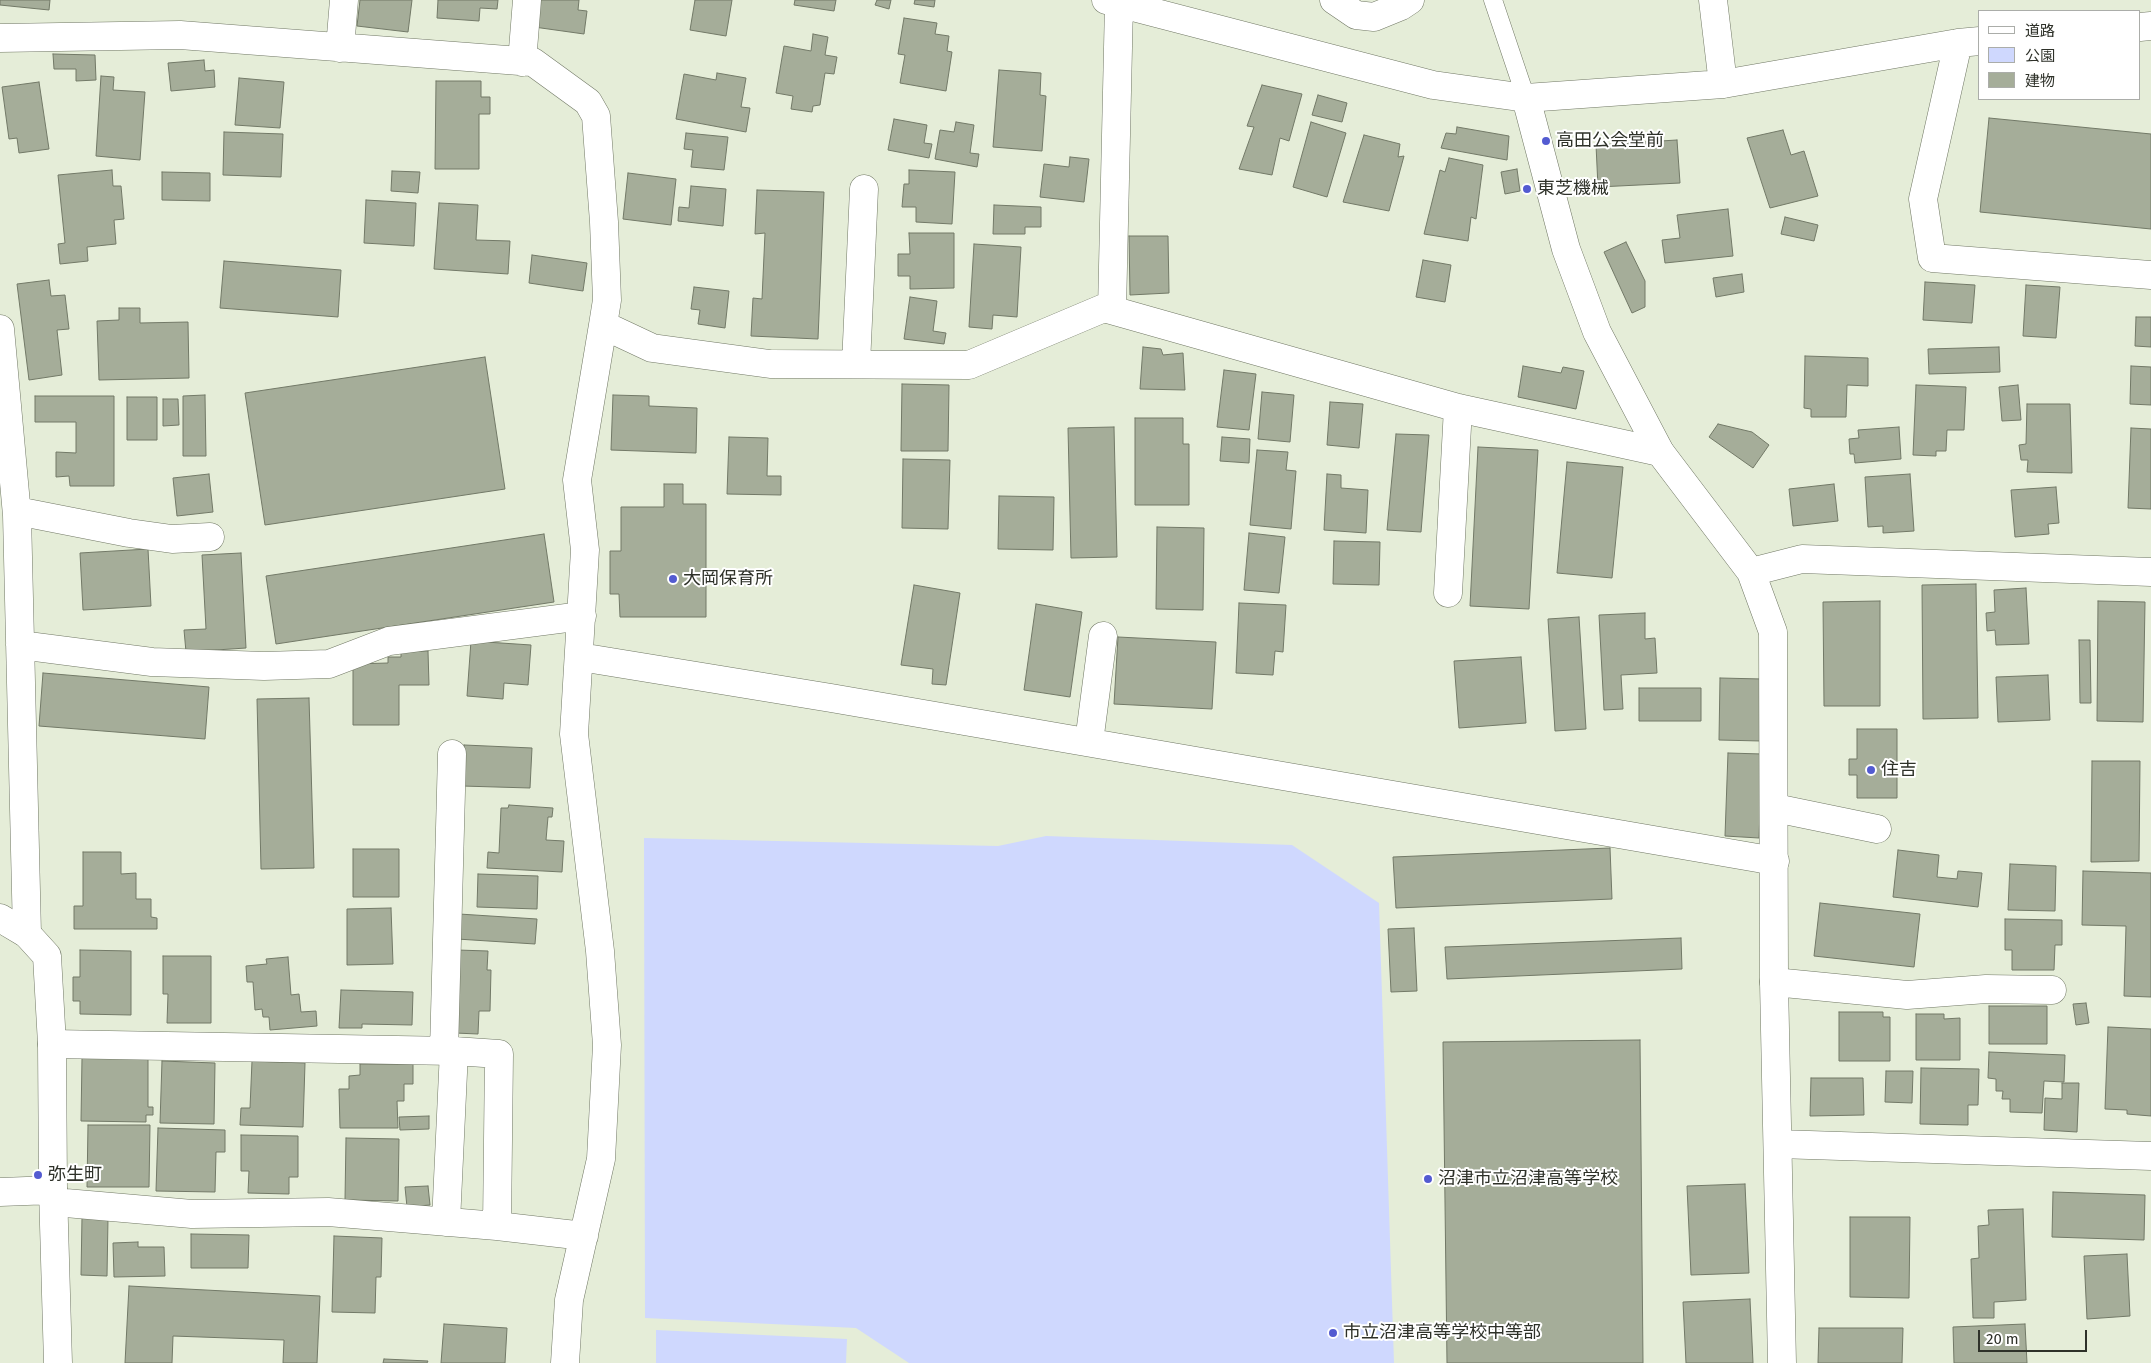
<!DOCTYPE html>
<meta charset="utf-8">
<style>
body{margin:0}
#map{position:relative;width:2151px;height:1363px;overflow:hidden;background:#e5edd8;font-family:"Fira Sans","Noto Sans JP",sans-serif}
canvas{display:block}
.legend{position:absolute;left:1978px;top:10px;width:162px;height:90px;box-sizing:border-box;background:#fff;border:1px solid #abada9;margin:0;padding:6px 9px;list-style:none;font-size:15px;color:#2e3129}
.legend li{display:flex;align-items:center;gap:10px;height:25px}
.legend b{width:25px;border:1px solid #abada9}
.scale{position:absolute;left:1978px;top:1330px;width:109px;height:22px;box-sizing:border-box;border:2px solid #2e3129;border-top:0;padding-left:6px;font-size:15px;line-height:18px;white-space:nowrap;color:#2e3129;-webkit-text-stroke:4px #fff;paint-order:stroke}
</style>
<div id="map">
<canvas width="2151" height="1363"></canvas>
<ul class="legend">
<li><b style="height:6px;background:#fff"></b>道路</li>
<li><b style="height:14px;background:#cfd8fe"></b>公園</li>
<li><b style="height:14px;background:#a5ad99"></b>建物</li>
</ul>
<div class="scale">20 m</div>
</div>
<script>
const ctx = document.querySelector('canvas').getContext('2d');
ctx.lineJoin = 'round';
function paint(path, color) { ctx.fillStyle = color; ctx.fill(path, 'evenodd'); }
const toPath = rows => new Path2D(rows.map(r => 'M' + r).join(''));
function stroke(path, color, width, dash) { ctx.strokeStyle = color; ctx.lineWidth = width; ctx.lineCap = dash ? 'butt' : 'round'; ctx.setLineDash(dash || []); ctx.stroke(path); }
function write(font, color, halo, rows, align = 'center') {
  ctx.font = font + ' "Fira Sans","Noto Sans JP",sans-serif'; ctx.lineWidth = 4; ctx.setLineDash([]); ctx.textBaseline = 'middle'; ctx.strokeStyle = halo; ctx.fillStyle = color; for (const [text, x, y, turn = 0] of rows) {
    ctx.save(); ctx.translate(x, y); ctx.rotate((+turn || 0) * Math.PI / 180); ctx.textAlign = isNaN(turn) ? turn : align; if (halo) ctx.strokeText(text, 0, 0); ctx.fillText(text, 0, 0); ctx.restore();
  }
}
paint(toPath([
 [1046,836,1292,845,1379,903,1394,1363,909,1363,856,1328,645,1318,644,838,998,846],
 [656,1330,847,1339,846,1363,656,1363]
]), '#cfd8fe');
const building = toPath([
 [0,0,50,0,49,10,0,5,0,0],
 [360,0,412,0,408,32,357,26,360,0],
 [438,0,498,0,497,9,480,8,479,21,437,18,438,0],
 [537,0,579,0,578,10,587,11,584,34,534,27,537,0],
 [695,0,732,0,726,36,690,30,695,0],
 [795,0,836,0,834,11,794,5,795,0],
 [877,0,891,0,889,9,875,5,877,0],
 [915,0,935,0,934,7,914,4,915,0],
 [904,18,937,23,935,34,949,36,947,51,952,52,946,91,900,83,905,55,898,54,904,18],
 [813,34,828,37,825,55,837,57,834,74,825,73,820,105,813,106,812,112,791,109,793,96,776,93,784,46,811,51,813,34],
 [53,54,95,55,96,80,76,81,76,69,54,69,53,54],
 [204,60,205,71,214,70,215,87,171,91,168,63,204,60],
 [999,70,1041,73,1040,95,1046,96,1042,151,993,147,999,70],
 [717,73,746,78,741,107,750,108,746,132,676,119,684,74,716,80,717,73],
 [101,76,114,77,113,90,145,92,140,160,96,156,101,76],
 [239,78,284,82,280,128,235,125,239,78],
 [436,81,481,81,481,97,490,97,490,114,479,114,479,169,435,169,436,81],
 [39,82,49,149,19,153,17,138,9,139,2,87,39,82],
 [1262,85,1302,94,1289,141,1280,138,1272,175,1239,169,1254,127,1247,126,1262,85],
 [1318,95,1347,103,1342,122,1312,115,1318,95],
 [1989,118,2151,134,2151,229,1980,212,1989,118],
 [894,119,927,125,924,143,932,144,929,158,888,150,894,119],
 [956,122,974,125,970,153,979,154,977,167,935,159,940,130,954,132,956,122],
 [1311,122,1346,133,1327,197,1293,187,1311,122],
 [1457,127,1509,136,1507,160,1441,148,1446,133,1456,134,1457,127],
 [1783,130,1791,155,1804,151,1818,196,1770,208,1747,138,1783,130],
 [224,132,283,134,281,177,223,175,224,132],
 [686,133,728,137,724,170,691,167,693,150,684,149,686,133],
 [1364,135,1400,144,1398,157,1404,156,1389,211,1343,202,1364,135],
 [1677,140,1680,183,1598,187,1596,145,1677,140],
 [1070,157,1089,159,1084,202,1040,197,1044,164,1069,167,1070,157],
 [1449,158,1483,165,1476,219,1471,217,1468,241,1424,234,1440,170,1445,172,1449,158],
 [1517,169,1520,191,1505,194,1501,172,1517,169],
 [112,170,113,186,121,186,124,219,114,220,116,244,87,247,88,261,60,264,58,244,65,243,58,175,112,170],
 [909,170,955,172,952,224,916,222,916,207,902,207,904,184,909,184,909,170],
 [392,171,420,172,418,193,391,191,392,171],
 [162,172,210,173,210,201,162,200,162,172],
 [628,173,676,179,671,225,623,219,628,173],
 [691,186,726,189,723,226,678,221,679,207,689,208,691,186],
 [757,190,824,192,818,339,751,336,753,298,762,299,765,233,755,234,757,190],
 [366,200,416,203,414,246,364,243,366,200],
 [439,203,478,205,476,240,510,241,508,274,434,269,439,203],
 [994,205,1041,207,1041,227,1025,227,1025,234,993,234,994,205],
 [1728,209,1733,256,1665,263,1662,240,1680,238,1677,215,1728,209],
 [1785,217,1818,225,1814,241,1781,234,1785,217],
 [909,233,954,233,954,288,910,289,910,276,898,276,898,254,910,254,909,233],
 [1129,236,1168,236,1169,293,1130,295,1129,236],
 [1626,242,1645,281,1645,307,1632,313,1604,252,1626,242],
 [974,244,1021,247,1017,317,993,315,992,329,969,327,974,244],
 [532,255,587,263,583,291,529,283,532,255],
 [1423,260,1451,265,1445,302,1416,297,1423,260],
 [224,261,341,270,338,317,220,308,224,261],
 [1742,274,1744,292,1716,297,1713,278,1742,274],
 [49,280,51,296,65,295,69,329,57,330,62,375,29,380,17,284,49,280],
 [1925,282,1975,285,1972,323,1923,320,1925,282],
 [2026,285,2060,287,2056,338,2023,336,2026,285],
 [694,287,729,291,725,328,698,324,700,310,691,309,694,287],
 [910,297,937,301,933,331,946,333,944,344,904,339,910,297],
 [119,308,140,308,140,323,188,322,189,378,99,380,97,321,119,320,119,308],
 [2136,317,2151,317,2151,347,2135,346,2136,317],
 [1143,347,1161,349,1163,355,1183,353,1185,390,1140,389,1143,347],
 [1999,347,2000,372,1929,374,1928,349,1999,347],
 [1805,356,1868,358,1868,386,1847,385,1846,417,1811,417,1811,409,1804,408,1805,356],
 [485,357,505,489,265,525,245,393,485,357],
 [1523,366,1561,373,1563,367,1584,371,1576,409,1518,397,1523,366],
 [2131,366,2151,367,2151,405,2130,404,2131,366],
 [1224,370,1256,374,1249,430,1217,427,1224,370],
 [902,384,949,385,948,451,901,451,902,384],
 [1916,385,1966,387,1964,430,1947,430,1946,451,1936,451,1936,456,1913,455,1916,385],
 [2018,385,2021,420,2002,421,1999,387,2018,385],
 [1262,392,1294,395,1290,442,1258,439,1262,392],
 [205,395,206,456,183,456,183,396,205,395],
 [613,395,649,396,649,406,697,408,696,453,611,450,613,395],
 [35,396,114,396,114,486,70,486,69,476,56,477,56,452,76,453,76,422,35,422,35,396],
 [127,397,157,397,157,440,127,440,127,397],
 [163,399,178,399,179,425,163,426,163,399],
 [1330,402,1363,404,1359,448,1327,445,1330,402],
 [2027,404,2070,404,2072,473,2027,472,2028,460,2021,460,2019,445,2026,444,2027,404],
 [1135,418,1183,418,1183,444,1189,444,1189,505,1135,505,1135,418],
 [1718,424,1752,432,1769,445,1753,468,1709,437,1718,424],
 [1114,427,1117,557,1071,558,1068,428,1114,427],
 [1899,427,1901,459,1855,463,1854,454,1850,454,1849,439,1859,438,1858,430,1899,427],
 [2131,428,2151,429,2151,509,2128,508,2131,428],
 [1396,434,1429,435,1421,532,1387,530,1396,434],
 [729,437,768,438,767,476,781,476,781,495,727,494,729,437],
 [1222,437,1250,439,1249,463,1220,461,1222,437],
 [1478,447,1538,450,1529,609,1470,606,1478,447],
 [1257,450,1288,452,1286,470,1296,471,1291,529,1250,525,1257,450],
 [903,459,950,460,948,529,902,528,903,459],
 [1567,462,1623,467,1612,578,1557,573,1567,462],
 [209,474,213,512,177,516,173,478,209,474],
 [1327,474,1341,475,1341,488,1368,490,1366,533,1324,530,1327,474],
 [1910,474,1914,531,1883,533,1883,526,1868,527,1865,477,1910,474],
 [664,484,683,484,683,504,706,504,706,617,620,617,619,594,610,594,610,551,621,551,621,507,664,507,664,484],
 [1834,484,1838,521,1793,526,1789,489,1834,484],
 [2056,487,2059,523,2048,524,2049,534,2015,537,2011,490,2056,487],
 [999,496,1054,497,1053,550,998,549,999,496],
 [1157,527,1204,528,1203,610,1156,609,1157,527],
 [1249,533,1285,537,1279,593,1244,590,1249,533],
 [544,534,554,602,276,644,266,576,544,534],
 [1334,541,1380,542,1379,585,1333,584,1334,541],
 [148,549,151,606,83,610,80,553,148,549],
 [241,553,246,648,186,652,184,630,206,629,202,555,241,553],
 [1976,584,1978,718,1923,719,1922,585,1976,584],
 [914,585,960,593,946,685,932,684,933,669,901,665,914,585],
 [2026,588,2029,644,1996,645,1995,630,1987,631,1986,613,1995,612,1994,590,2026,588],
 [1880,601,1880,706,1824,706,1823,602,1880,601],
 [2098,601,2145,602,2143,722,2097,721,2098,601],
 [1239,603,1286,605,1283,652,1275,651,1273,675,1236,673,1239,603],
 [1036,604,1082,612,1070,697,1024,690,1036,604],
 [1645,613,1645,639,1655,638,1657,673,1621,675,1623,709,1604,710,1599,615,1645,613],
 [1579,617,1586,729,1555,731,1548,619,1579,617],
 [1118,637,1216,642,1212,709,1114,704,1118,637],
 [2079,640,2090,640,2091,703,2080,703,2079,640],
 [471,641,531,645,528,685,504,683,503,699,467,696,471,641],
 [428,651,429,685,399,685,399,725,353,725,353,664,388,663,388,657,401,657,401,652,428,651],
 [1521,657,1526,723,1459,728,1454,661,1521,657],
 [43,673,209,687,205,739,39,726,43,673],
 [2048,675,2050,720,1998,722,1996,677,2048,675],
 [1720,678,1762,679,1761,741,1719,740,1720,678],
 [1639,688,1701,688,1701,721,1639,721,1639,688],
 [309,698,314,868,261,869,257,699,309,698],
 [1857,729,1897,729,1897,798,1857,798,1857,775,1849,775,1849,759,1857,759,1857,729],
 [464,745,532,748,530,788,462,786,464,745],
 [1728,753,1762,754,1759,838,1725,836,1728,753],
 [2092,761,2140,761,2139,861,2091,862,2092,761],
 [509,805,553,808,552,817,548,817,546,840,564,841,562,872,487,868,488,852,499,853,501,808,508,808,509,805],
 [1610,848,1612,899,1396,908,1393,857,1610,848],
 [353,849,399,849,399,897,353,897,353,849],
 [1898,850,1939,855,1937,877,1957,879,1958,871,1982,873,1978,907,1893,897,1898,850],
 [83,852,121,852,121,874,136,873,136,899,151,899,151,917,157,918,157,929,74,929,74,906,83,906,83,852],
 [2010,864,2056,866,2055,911,2008,910,2010,864],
 [2083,871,2151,873,2151,997,2124,996,2126,926,2082,925,2083,871],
 [478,874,538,876,537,909,477,907,478,874],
 [1820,903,1920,914,1914,967,1814,956,1820,903],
 [391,908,393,964,347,965,347,909,391,908],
 [459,914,537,919,535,944,457,939,459,914],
 [2005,919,2062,920,2062,945,2055,945,2054,970,2012,970,2012,950,2005,950,2005,919],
 [1414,928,1417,991,1391,992,1388,929,1414,928],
 [1681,938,1682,969,1447,979,1445,947,1681,938],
 [80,950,131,951,131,1015,80,1014,80,1001,73,1001,73,977,80,977,80,950],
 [457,950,488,951,487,970,491,970,490,1011,479,1011,478,1034,455,1033,457,950],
 [163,956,211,956,211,1023,167,1023,168,994,163,994,163,956],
 [288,957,291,995,299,994,301,1012,316,1011,317,1026,270,1030,269,1017,263,1017,262,1009,255,1010,253,982,247,982,246,966,267,964,266,959,288,957],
 [341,990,413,992,412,1025,362,1024,362,1028,339,1028,341,990],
 [2086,1003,2089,1023,2076,1025,2073,1004,2086,1003],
 [1989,1006,2047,1006,2047,1044,1989,1044,1989,1006],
 [1839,1012,1883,1012,1883,1017,1890,1017,1890,1061,1839,1061,1839,1012],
 [1916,1014,1944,1014,1944,1019,1960,1018,1960,1060,1916,1060,1916,1014],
 [2108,1027,2151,1029,2151,1116,2127,1114,2127,1110,2105,1109,2108,1027],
 [1640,1040,1643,1363,1447,1363,1443,1042,1640,1040],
 [1989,1052,2065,1055,2064,1082,2044,1081,2042,1113,2010,1112,2010,1099,2002,1099,2003,1091,1996,1091,1996,1079,1988,1078,1989,1052],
 [82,1058,148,1059,148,1107,153,1107,153,1115,146,1115,146,1122,81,1121,82,1058],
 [162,1061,215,1063,214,1124,160,1123,162,1061],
 [252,1061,305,1063,303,1127,240,1125,241,1108,250,1108,252,1061],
 [360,1064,413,1064,413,1084,404,1084,404,1101,397,1101,398,1128,340,1128,339,1089,349,1089,349,1076,360,1075,360,1064],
 [1921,1068,1979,1069,1978,1105,1968,1105,1968,1125,1920,1124,1921,1068],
 [1886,1071,1913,1071,1912,1103,1885,1102,1886,1071],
 [1811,1078,1863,1078,1864,1115,1810,1116,1811,1078],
 [2062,1083,2079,1083,2077,1132,2044,1130,2045,1098,2062,1099,2062,1083],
 [429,1116,429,1129,400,1130,399,1117,429,1116],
 [88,1125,150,1125,149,1187,87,1187,88,1125],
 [158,1128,225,1130,225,1152,216,1152,215,1192,156,1191,158,1128],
 [241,1135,298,1136,298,1177,289,1177,289,1194,248,1193,249,1171,241,1171,241,1135],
 [346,1138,399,1139,398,1201,345,1200,346,1138],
 [1745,1184,1749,1273,1691,1275,1687,1186,1745,1184],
 [428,1186,430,1205,407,1207,405,1187,428,1186],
 [2053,1192,2145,1195,2144,1240,2052,1237,2053,1192],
 [2023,1209,2026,1300,1994,1302,1994,1318,1973,1318,1971,1259,1979,1258,1978,1226,1989,1225,1988,1210,2023,1209],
 [82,1217,108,1218,107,1276,81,1275,82,1217],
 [1850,1217,1910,1217,1909,1298,1850,1297,1850,1217],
 [191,1234,249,1235,248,1268,191,1268,191,1234],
 [334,1236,382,1238,381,1277,376,1277,375,1313,332,1312,334,1236],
 [138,1242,138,1247,164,1247,165,1276,114,1277,113,1243,138,1242],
 [2127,1254,2130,1316,2087,1319,2084,1256,2127,1254],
 [129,1286,320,1296,317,1363,283,1363,284,1340,173,1336,172,1363,125,1363,129,1286],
 [1750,1299,1753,1363,1686,1363,1683,1302,1750,1299],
 [444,1324,507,1328,505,1363,441,1363,444,1324],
 [2025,1324,2027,1363,1954,1363,1953,1327,2025,1324],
 [1819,1328,1903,1328,1902,1363,1818,1363,1819,1328],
 [384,1359,428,1361,427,1363,383,1363,384,1359]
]);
paint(building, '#a5ad99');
stroke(building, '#727967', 1);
const lane = toPath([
 [1493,0,1526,98]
]);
const street = toPath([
 [1106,0,1433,85,1526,98,1723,84,1958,43,1980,41],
 [1334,0,1356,15,1374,17,1401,6,1410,0],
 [1713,0,1723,84],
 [2140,27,2151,26],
 [0,38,180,35,533,62,588,102,596,116,604,222,607,300,603,325,652,348,770,364,969,365,1104,308,1458,408,1660,452],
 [1958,43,1923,199,1932,258,2151,275],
 [340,48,344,0],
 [522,62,527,0],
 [1112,310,1119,4],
 [0,329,17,515,27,934],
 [856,364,864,189],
 [17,511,129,533,172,539,210,537],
 [1448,593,1458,408],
 [20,645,152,662,264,666,329,664,389,641,582,616],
 [580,657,831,698,1775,861],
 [1089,742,1103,636],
 [1775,808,1877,829],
 [1774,982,1907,995,1986,989,2052,990],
 [52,1044,454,1051,499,1054,497,1226,584,1236],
 [444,1051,452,754],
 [0,1192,53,1190],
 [54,1202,192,1214,328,1212,497,1226],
 [446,1222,454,1051],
 [565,1363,569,1300,601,1159,607,1045,600,951,574,734,585,550,577,480,603,325]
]);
const secondary = toPath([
 [1526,98,1566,249,1597,332,1660,452,1751,572,1773,632,1774,982,1782,1363],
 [1751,572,1802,559,2151,572],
 [0,918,27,934,47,956,52,1044,53,1190,58,1363],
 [1778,1144,2151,1156]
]);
stroke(lane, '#717865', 19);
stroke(street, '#717865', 29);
stroke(secondary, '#717865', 29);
stroke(lane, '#fff', 18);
stroke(street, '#fff', 28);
stroke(secondary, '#fff', 28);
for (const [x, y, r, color] of [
 [1546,141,5,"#535bd1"],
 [1527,189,5,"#535bd1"],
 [673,579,5,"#535bd1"],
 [1871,770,5,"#535bd1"],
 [38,1175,5,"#535bd1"],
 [1428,1179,5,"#535bd1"],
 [1333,1333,5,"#535bd1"]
]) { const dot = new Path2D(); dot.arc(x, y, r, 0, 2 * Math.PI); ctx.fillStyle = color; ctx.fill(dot); stroke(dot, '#fff', 2); }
write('18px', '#2e3129', '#fff', [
 ["高田公会堂前",1556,141],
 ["東芝機械",1537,189],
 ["大岡保育所",683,579],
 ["住吉",1881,770],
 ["弥生町",48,1175],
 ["沼津市立沼津高等学校",1438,1179],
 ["市立沼津高等学校中等部",1343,1333]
], 'left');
</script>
